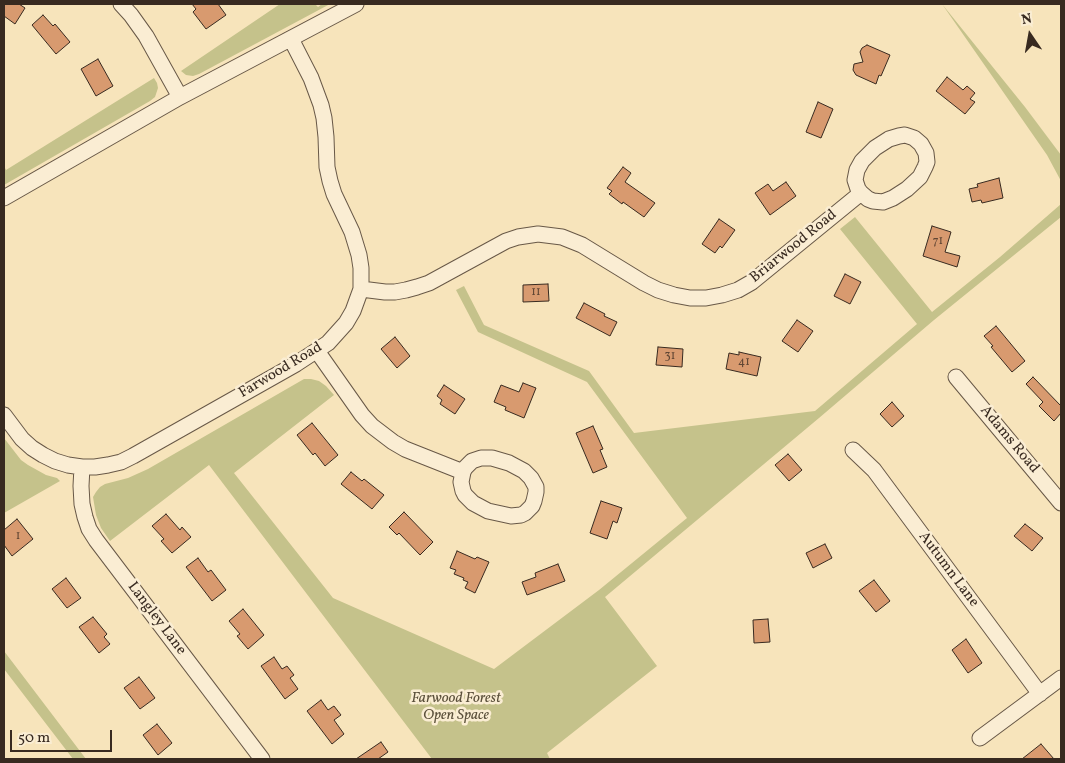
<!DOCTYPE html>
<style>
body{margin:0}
#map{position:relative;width:1065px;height:763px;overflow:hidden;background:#f7e4bb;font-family:Vollkorn,serif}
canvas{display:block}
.frame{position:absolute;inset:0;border:5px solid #382a20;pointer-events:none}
.north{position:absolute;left:1005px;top:10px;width:50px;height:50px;-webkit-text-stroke:4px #faedd3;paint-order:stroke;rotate:348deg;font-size:14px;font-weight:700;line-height:20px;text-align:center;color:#382a20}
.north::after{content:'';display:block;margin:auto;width:18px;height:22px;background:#382a20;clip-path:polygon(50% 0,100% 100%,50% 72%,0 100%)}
.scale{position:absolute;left:10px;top:730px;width:102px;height:22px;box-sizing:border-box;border:2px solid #382a20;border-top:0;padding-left:6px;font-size:15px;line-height:18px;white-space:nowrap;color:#382a20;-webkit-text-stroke:4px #faedd3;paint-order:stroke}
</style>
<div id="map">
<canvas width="1065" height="763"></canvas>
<div class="frame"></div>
<div class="north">N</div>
<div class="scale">50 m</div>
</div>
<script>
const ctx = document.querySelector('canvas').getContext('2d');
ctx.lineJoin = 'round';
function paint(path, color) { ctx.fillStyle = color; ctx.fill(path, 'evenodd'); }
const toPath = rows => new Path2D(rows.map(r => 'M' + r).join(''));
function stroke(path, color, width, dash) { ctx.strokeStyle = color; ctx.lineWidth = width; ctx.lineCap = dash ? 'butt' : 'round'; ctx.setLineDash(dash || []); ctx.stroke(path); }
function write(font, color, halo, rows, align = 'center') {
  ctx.font = font + ' Vollkorn,serif'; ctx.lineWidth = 5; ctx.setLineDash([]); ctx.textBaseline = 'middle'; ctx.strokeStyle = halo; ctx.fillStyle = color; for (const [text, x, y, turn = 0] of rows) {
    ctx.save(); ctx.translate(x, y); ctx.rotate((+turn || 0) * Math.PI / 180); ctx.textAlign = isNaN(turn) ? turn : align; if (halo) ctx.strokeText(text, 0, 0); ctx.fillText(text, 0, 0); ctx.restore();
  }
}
paint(toPath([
 [280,4,315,4,318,7,322,4,330,4,199,74,193,76,186,75,181,71],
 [942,4,1025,107,1061,155,1061,181,1047,155],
 [154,78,157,83,158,88,155,97,150,101,4,185,4,166,6,170],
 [1061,204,1061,217,934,320,819,418,605,597,657,666,547,753,550,759,432,759,209,465,110,541,101,528,96,515,93,497,96,492,100,487,105,484,128,478,148,469,304,379,311,379,319,381,326,386,334,395,234,473,333,598,494,669,599,590,687,518,587,382,478,332,456,290,464,286,484,325,589,371,634,433,815,411,917,324,840,229,855,217,932,312,1000,257],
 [4,438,21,460,28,465,46,475,57,478,60,481,4,513],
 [4,651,86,759,73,759,4,669]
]), '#c5c28b');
const building = toPath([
 [4,4,19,4,25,8,15,24,4,16,4,4],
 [192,4,218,4,226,15,206,29,193,12,196,9,192,4],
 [43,15,53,26,55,24,70,42,56,54,32,25,43,15],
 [867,45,890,55,881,76,879,75,876,84,856,75,853,70,854,64,863,62,860,52,862,48,867,45],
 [98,59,113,86,96,96,81,69,98,59],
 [947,77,963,90,967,86,975,93,970,99,975,102,965,114,936,91,947,77],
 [818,102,833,109,821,138,806,132,818,102],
 [623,167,631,173,625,182,655,203,644,217,623,202,622,204,609,194,612,191,607,188,623,167],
 [999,178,1003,198,982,203,981,200,972,202,969,189,978,187,977,184,999,178],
 [786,182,796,196,770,215,755,193,768,184,773,191,786,182],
 [719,219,735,230,722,248,720,246,715,253,702,244,719,219],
 [932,226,951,232,945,252,960,256,957,267,923,256,932,226],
 [845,274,861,282,850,304,834,296,845,274],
 [548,284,549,301,523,302,523,285,548,284],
 [584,303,605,314,604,316,617,322,610,336,576,318,584,303],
 [797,320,813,331,798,352,782,341,797,320],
 [996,326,1025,361,1012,372,991,347,993,346,984,336,996,326],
 [395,337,410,356,397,368,381,349,395,337],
 [658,347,683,349,682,367,656,365,658,347],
 [739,352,761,357,757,376,726,369,729,353,739,355,739,352],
 [1033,377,1061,406,1061,413,1054,421,1039,406,1043,402,1026,384,1033,377],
 [523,383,536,388,524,418,505,410,506,407,494,402,501,385,519,392,523,383],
 [444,385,465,399,455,414,440,404,442,400,437,396,444,385],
 [892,402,904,416,892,427,880,414,892,402],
 [312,423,338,455,325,466,315,453,313,455,297,435,312,423],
 [593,426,603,449,600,450,607,467,593,473,576,433,593,426],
 [788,454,802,470,789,481,775,465,788,454],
 [351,472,362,481,364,479,384,495,372,509,341,484,351,472],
 [601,501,622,508,617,523,613,521,607,539,590,533,601,501],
 [404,512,433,542,420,555,399,533,397,535,389,527,404,512],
 [166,514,180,530,182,527,191,537,172,553,161,541,164,539,152,526,166,514],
 [17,519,33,539,12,556,4,545,4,530,17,519],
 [1025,524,1043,538,1032,551,1014,536,1025,524],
 [825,544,832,558,813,568,806,553,825,544],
 [457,551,475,559,477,557,489,562,475,593,465,588,468,582,463,580,464,578,454,574,456,570,450,568,457,551],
 [198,558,208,572,211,570,226,590,212,601,186,567,198,558],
 [558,564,565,581,527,595,522,582,536,577,535,573,558,564],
 [66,578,81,598,67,608,52,589,66,578],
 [874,580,890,601,876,612,859,591,874,580],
 [243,609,264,635,248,649,237,636,240,634,229,621,243,609],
 [93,617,107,634,104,637,110,644,99,653,79,627,93,617],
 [768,619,770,642,754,643,753,620,768,619],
 [966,639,982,663,968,673,952,650,966,639],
 [274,657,282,669,287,666,294,675,290,678,298,689,285,699,261,666,274,657],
 [139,677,155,698,140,709,124,688,139,677],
 [321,700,328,710,334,706,341,715,334,720,344,734,332,744,307,711,321,700],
 [157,724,172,743,158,755,143,735,157,724],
 [381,742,388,752,378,759,356,759,381,742],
 [1041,744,1054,759,1022,759,1041,744]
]);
paint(building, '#d89a6f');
stroke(building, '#382a20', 1);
const minor = toPath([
 [121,4,131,15,146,36,180,97],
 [4,198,180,97,356,4],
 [361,289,385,292,395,292,406,290,417,287,429,283,506,241,518,237,538,234,562,237,582,245,644,283,658,290,674,295,690,298,706,298,722,295,738,290,752,282,861,193,868,199,873,201,883,202,893,198,907,189,920,177,925,167,927,162,926,153,921,144,914,138,905,135,899,136,889,139,875,148,862,161,857,170,855,180,858,189,861,193],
 [317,351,362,415,372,426,393,442,405,449,463,472,461,482,463,491,465,495,473,503,488,511,511,516,521,515,525,513,532,506,534,501,536,492,536,487,531,478,524,471,509,463,492,458,481,458,472,461,465,468,463,472],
 [956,377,1061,503],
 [4,415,22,439,32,448,43,455,55,461,68,465,82,467,95,467,108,465,121,462,133,456,296,364,328,343,346,323,353,311,361,289,361,268,359,255,352,232,334,194,330,181,327,167,326,137,324,118,321,105,311,78,291,39],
 [853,450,874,470,1040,694],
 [82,467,81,486,82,504,85,517,89,529,96,540,262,759],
 [980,738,1061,678]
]);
stroke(minor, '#685847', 17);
stroke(minor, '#faedd3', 15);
write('12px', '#604634', null, [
 ["71",938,242],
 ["11",536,293],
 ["31",670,357],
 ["41",744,363],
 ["1",18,537]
]);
write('15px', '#382a20', '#faedd3', [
 ["Briarwood Road",794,247,-39],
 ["Farwood Road",281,371,-31],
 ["Adams Road",1009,440,50],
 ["Autumn Lane",948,570,53],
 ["Langley Lane",156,619,53]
]);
write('italic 15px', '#5b503b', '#faedd3', [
 ["Farwood Forest",456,699],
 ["Open Space",456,716]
]);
</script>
